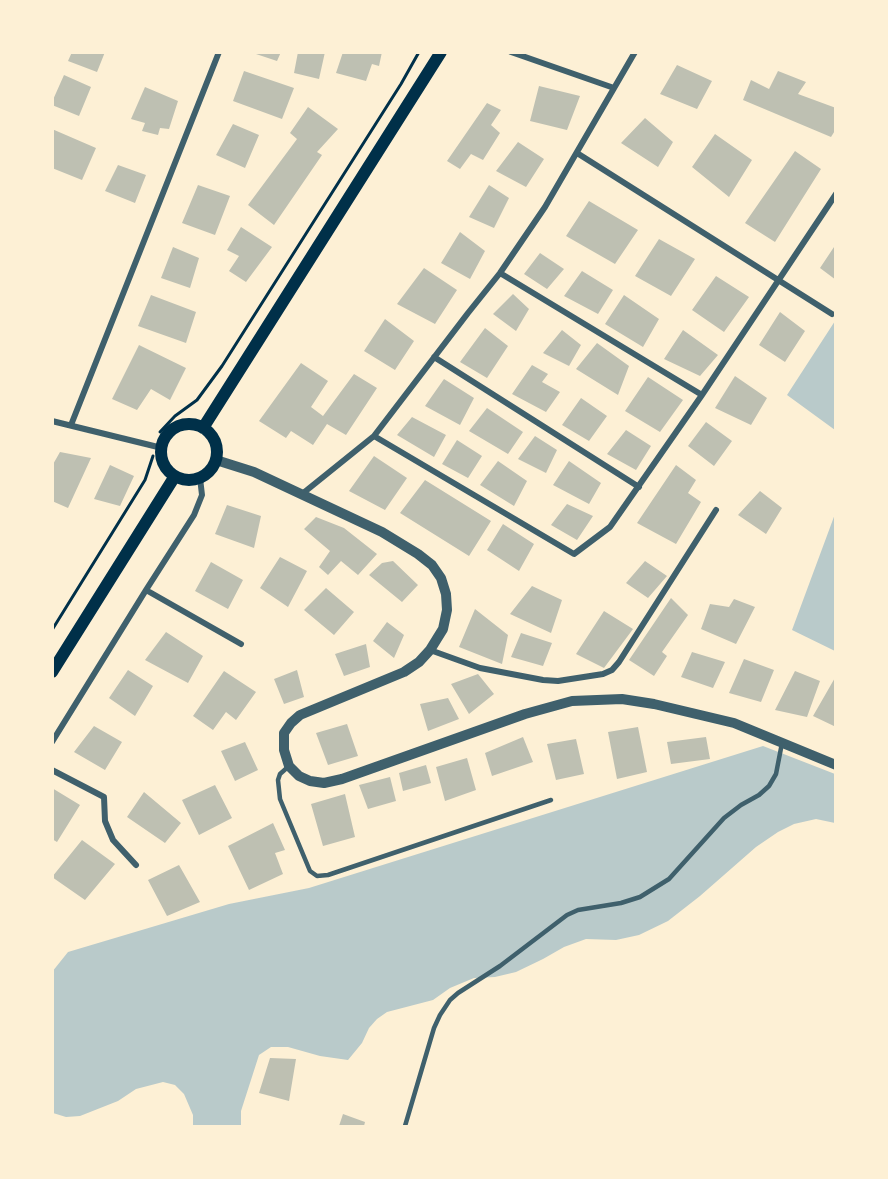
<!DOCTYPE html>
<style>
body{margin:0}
#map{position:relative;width:888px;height:1179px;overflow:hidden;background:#fdf0d5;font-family:"Sofia Sans Condensed",sans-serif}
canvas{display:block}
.frame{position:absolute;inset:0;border:54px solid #fdf0d5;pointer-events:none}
</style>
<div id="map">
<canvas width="888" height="1179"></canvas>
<div class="frame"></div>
</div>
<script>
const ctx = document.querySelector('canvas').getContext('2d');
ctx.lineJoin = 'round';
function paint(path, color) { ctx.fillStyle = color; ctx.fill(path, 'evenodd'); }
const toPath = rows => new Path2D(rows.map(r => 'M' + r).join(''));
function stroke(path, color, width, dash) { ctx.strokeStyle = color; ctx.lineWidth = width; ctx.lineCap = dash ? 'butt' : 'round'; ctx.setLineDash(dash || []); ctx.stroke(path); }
paint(toPath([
 [835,321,836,430,835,430,787,395],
 [835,514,835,651,792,630],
 [763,746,835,774,835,823,816,819,794,824,778,832,756,847,700,896,668,921,639,935,616,940,586,939,564,947,543,959,516,972,495,977,474,978,450,988,433,1000,387,1012,377,1019,369,1028,362,1043,348,1060,320,1056,288,1047,271,1047,259,1055,241,1111,241,1126,193,1126,193,1115,184,1094,175,1085,163,1082,136,1089,118,1101,80,1116,66,1117,53,1113,52,972,68,952,229,904,309,888]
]), '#b9caca');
paint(toPath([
 [72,52,105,52,97,72,68,61],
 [250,52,281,52,277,61],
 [298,52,325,52,319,79,294,73],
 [343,52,382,52,379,66,372,64,366,81,336,73],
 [677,65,712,81,697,109,660,94],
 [244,71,294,88,282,119,233,101],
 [778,71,806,82,798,94,836,108,836,129,831,137,743,100,751,80,769,89],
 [64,75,91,87,79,116,52,105,52,102],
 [539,86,580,96,567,130,530,121],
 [145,87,178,101,169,129,160,128,158,135,142,131,145,123,131,119],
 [487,103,501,110,491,125,500,133,483,160,471,154,460,169,447,161],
 [308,107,338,129,317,152,322,155,274,225,248,205,297,139,290,133],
 [645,118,673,142,658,167,621,143],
 [233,124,259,135,245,168,216,155],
 [52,129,96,148,82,180,52,168],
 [715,134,752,160,729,197,692,167],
 [518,142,544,159,526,187,496,171],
 [795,151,821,169,775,242,745,223],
 [118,165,146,175,135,203,105,191],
 [198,185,230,196,215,235,182,223],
 [489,185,509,198,494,228,469,217],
 [589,201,638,230,615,264,566,236],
 [241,227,272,247,246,282,229,271,239,256,227,250],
 [460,232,485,251,470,279,441,263],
 [659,239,695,259,671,296,635,276],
 [836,244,836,280,820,268],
 [173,247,199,258,190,288,161,278],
 [540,253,564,269,547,289,524,274],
 [424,268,457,290,435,324,397,304],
 [582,271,613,290,598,314,564,296],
 [716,276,749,297,724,332,692,310],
 [513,294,529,309,516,331,493,314],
 [151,295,196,312,186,343,138,326],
 [624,295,659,319,643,347,605,324],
 [780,312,805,331,785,362,759,345],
 [385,319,414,341,395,370,364,351],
 [485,328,508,346,487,378,460,362],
 [562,330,581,345,569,366,543,353],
 [683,330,718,355,700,376,664,359],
 [597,343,629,366,618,395,576,369],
 [139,345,186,368,170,400,151,389,137,410,112,399],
 [301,363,328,381,311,407,323,416,354,374,377,388,346,435,327,424,313,445,291,431,286,438,259,421],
 [532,365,548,374,542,382,560,392,546,412,512,394],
 [735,376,767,398,751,425,715,408],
 [648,377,683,400,660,432,625,411],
 [444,379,474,398,460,425,425,406],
 [581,398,607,416,589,441,562,425],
 [487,408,523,432,508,454,469,431],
 [412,417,446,435,434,457,397,435],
 [706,422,732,441,714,466,688,446],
 [626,430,651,446,636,470,607,454],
 [535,436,557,450,546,473,518,459],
 [457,440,482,456,468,478,442,464],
 [60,452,91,458,68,508,52,501,52,466],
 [374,456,407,478,385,510,349,491],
 [498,461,527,481,514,506,480,485],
 [569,461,601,483,589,504,553,485],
 [110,465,134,476,120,506,94,499],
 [676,465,696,480,688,493,701,502,676,544,637,523],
 [425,480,491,521,469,556,400,513],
 [760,491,782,508,766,534,738,515],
 [567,504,593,516,577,540,551,525],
 [227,505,261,516,254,548,215,534],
 [316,517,344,528,377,554,358,575,341,561,328,575,319,567,330,551,304,529],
 [503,524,534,544,519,571,487,550],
 [280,557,307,571,288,607,260,588],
 [393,561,418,585,402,602,369,575,382,563],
 [645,561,667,576,648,598,626,583],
 [211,562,243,580,228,609,195,591],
 [532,586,562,600,551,633,510,614],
 [326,588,354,612,334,635,304,610],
 [671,598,688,615,662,652,667,656,654,676,629,660],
 [734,599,755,607,736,644,701,629,710,604,729,607],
 [475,609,508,635,502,664,459,647],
 [604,611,633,629,604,668,576,654],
 [387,622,404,635,394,658,373,641],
 [166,632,203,656,188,683,145,660],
 [521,633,552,643,543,666,511,657],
 [366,644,370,667,344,676,335,654],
 [692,652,725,662,713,688,681,677],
 [744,659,774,670,761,702,729,693],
 [128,670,153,686,135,716,109,698],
 [297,670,304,697,284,704,274,679],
 [224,671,256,692,236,720,226,712,213,730,193,716],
 [795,671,820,681,807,717,775,710],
 [478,674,494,694,469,714,451,684],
 [836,676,836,727,813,716],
 [448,698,459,719,428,731,420,704],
 [347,724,358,756,328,765,316,733],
 [94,726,122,742,105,770,74,752],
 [638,727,647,772,617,779,608,732],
 [523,737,533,762,492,776,485,753],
 [706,737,710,759,671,764,667,742],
 [576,739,584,774,556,780,547,744],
 [245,742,258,770,235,781,221,751],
 [467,758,476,790,445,801,436,767],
 [426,765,431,783,403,791,399,773],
 [390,777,396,801,368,809,359,785],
 [215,785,232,818,199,835,182,800],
 [52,788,80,805,57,842,52,839],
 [144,792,181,823,165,843,127,817],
 [345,794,355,837,323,846,311,804],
 [273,823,285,850,275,853,283,874,249,890,228,846],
 [82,840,115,864,85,900,52,877],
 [179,865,200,902,167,916,148,880],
 [270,1058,296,1059,289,1101,259,1093],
 [343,1114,365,1122,364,1126,339,1126]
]), '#bec0b2');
stroke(toPath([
 [160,432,175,416,197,400,222,366,401,84,419,52],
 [52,630,145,480,153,456]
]), '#003049', 3);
stroke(toPath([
 [289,766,280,774,278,780,280,799,310,871,317,876,328,875,551,800],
 [405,1126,434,1028,440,1015,450,1000,458,993,500,966,567,915,578,910,621,903,640,897,669,879,724,818,741,805,759,795,769,786,776,774,782,743]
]), '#3f606c', 4.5);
stroke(toPath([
 [511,52,614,88],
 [577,153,832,314],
 [500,273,702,395],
 [434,357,639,487],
 [52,421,162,448],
 [71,425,219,52],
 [374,436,574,554,610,527,702,395,836,194],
 [302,494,374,436,468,313,500,273,545,207,635,52],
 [146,590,241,644],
 [430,650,480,668,543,680,558,681,603,674,612,670,619,662,716,510],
 [52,742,146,590,194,515,202,495,200,478],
 [52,770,104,797,105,821,113,840,136,865]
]), '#3f606c', 6);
stroke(toPath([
 [216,460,254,472,382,532,418,554,432,565,441,578,446,594,447,610,443,629,430,650,419,662,404,672,300,715,291,723,284,733,284,750,289,766,299,776,310,781,324,783,342,779,525,714,572,701,622,699,654,704,734,723,836,765]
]), '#3f606c', 10);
stroke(toPath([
 '161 452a28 28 0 1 1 56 0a28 28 0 1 1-56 0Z',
 [203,428,441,52],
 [52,672,175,476]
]), '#003049', 12);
</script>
